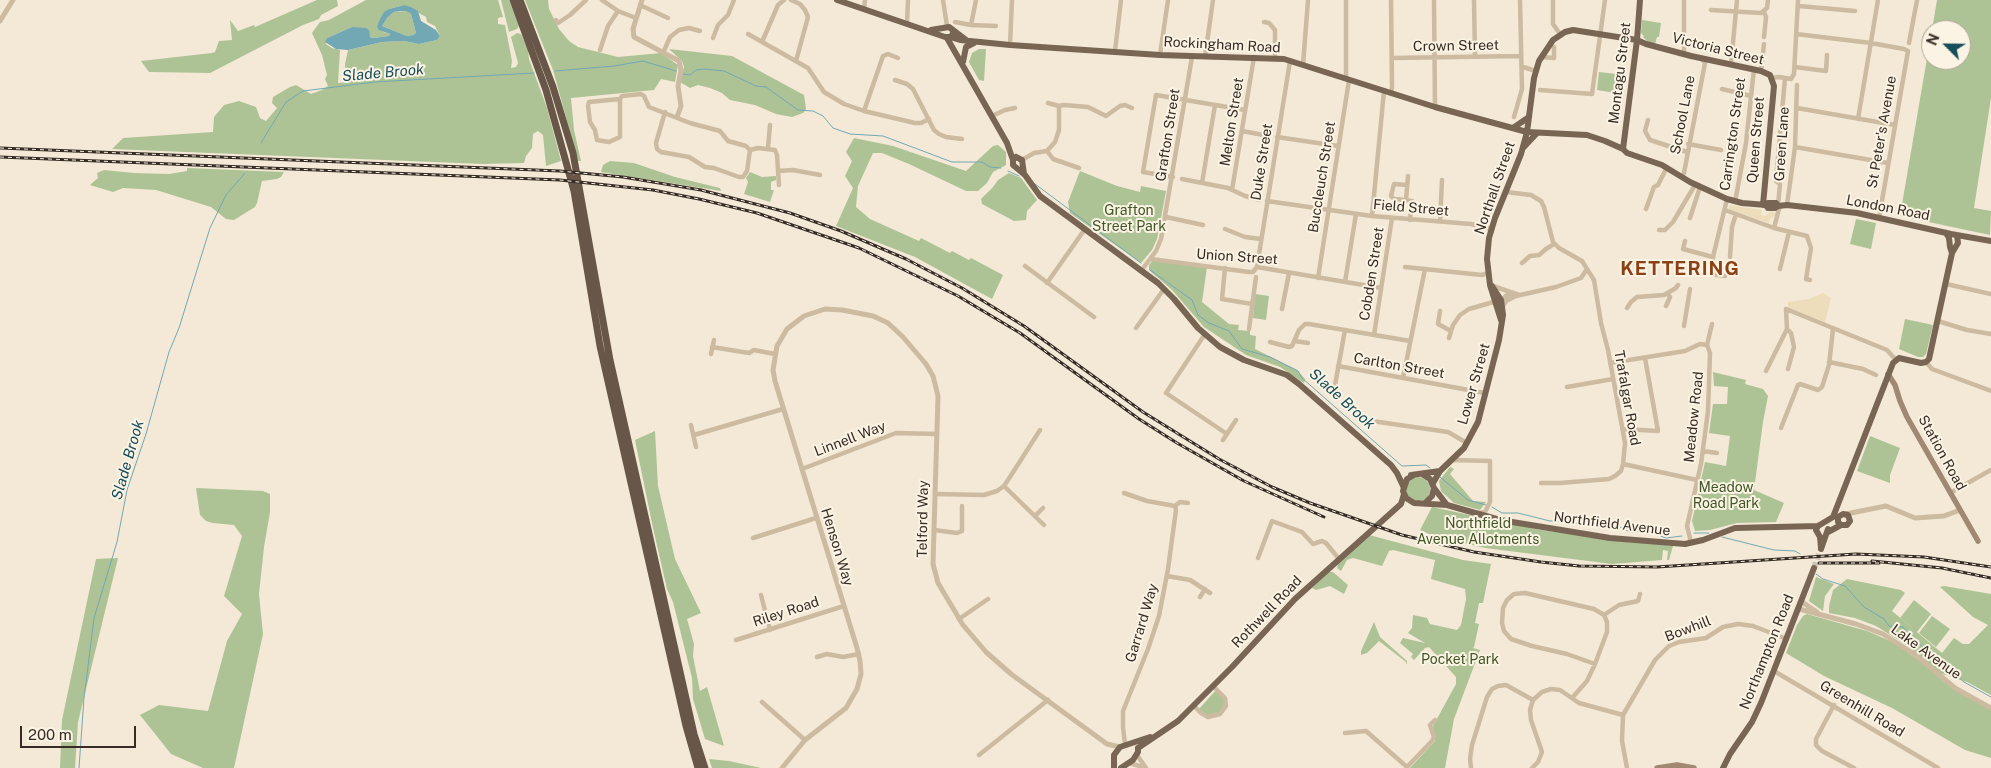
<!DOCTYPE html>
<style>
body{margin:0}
#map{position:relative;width:1991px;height:768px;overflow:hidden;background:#f3e9d6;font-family:"Public Sans",sans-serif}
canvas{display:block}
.north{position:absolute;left:1921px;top:20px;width:50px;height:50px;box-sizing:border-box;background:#fbf3e3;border:1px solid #aca397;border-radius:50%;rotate:293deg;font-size:14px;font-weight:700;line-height:20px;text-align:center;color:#362c25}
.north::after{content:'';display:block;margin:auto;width:18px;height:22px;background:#174e5b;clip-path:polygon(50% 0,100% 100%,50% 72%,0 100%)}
.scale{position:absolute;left:20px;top:726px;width:116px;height:22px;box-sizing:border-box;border:2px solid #362c25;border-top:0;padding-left:6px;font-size:15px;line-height:18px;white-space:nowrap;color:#362c25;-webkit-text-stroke:4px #fbf3e3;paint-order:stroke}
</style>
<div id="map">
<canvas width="1991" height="768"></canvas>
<div class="north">N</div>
<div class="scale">200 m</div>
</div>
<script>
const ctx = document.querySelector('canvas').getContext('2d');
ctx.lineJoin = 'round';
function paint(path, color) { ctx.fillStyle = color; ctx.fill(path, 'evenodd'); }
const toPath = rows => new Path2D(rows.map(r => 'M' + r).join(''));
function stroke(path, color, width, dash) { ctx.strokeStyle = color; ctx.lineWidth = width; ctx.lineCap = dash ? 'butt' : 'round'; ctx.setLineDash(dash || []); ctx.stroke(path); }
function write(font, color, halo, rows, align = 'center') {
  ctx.font = font + ' "Public Sans",sans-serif'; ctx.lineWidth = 4; ctx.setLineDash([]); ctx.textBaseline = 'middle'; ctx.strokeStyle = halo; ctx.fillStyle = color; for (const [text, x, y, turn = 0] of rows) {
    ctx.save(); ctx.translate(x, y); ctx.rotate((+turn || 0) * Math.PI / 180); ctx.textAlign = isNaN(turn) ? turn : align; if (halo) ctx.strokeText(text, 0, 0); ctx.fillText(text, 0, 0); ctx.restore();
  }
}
paint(toPath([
 [317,0,337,0,338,6,321,15,319,19,303,25,210,73,149,72,141,61,212,53,215,52,219,41,232,40,230,20,238,31,254,25,255,27],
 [366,0,498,0,503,17,498,18,498,24,505,25,512,61,511,68,516,67,518,63,511,37,517,33,521,34,528,49,529,59,547,108,561,161,546,166,543,135,538,131,533,134,532,148,526,156,524,163,483,164,112,149,123,138,213,132,214,117,224,105,239,101,256,107,260,118,266,121,277,108,272,103,273,97,290,87,296,85,311,94,322,90,328,86,325,79,327,75,322,55,312,33,320,22,329,20],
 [404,5,426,17,427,22,435,26,440,36,437,40,419,44,404,41,382,42,348,50,345,64,346,82,338,83,340,50,332,48,326,44,327,38,352,27,373,38,389,36,390,34,383,32,379,21,389,9],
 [501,0,509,0,519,26,517,29,509,32],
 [525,0,548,0,549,9,559,29,569,41,578,47,618,57,661,53,678,65,675,82,661,79,654,90,571,98,574,130,581,161,578,161,553,70],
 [1937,0,1991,0,1991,98,1974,208,1991,211,1990,235,1900,216,1931,35,1931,60,1961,60,1961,30,1932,30],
 [406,11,411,14,416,33,413,35,407,36,382,26,388,17,394,12],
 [1642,20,1661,23,1659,37,1657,37,1655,44,1648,42,1643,37,1644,36,1641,33],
 [669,49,732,56,804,95,806,108,805,111,803,113,792,117,776,114,755,105,730,100,722,93,710,88,698,85,690,88,680,82,684,67,682,61],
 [979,49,986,49,984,81,979,80,969,62,972,53],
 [1599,72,1617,74,1615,93,1597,90],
 [854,138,893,146,966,171,993,146,998,145,1006,152,1006,165,993,172,987,183,978,191,966,191,909,164,882,153,873,153,858,186,856,207,870,219,919,241,921,238,950,253,952,251,969,260,971,258,1003,275,992,299,915,257,836,226,853,188,845,176,852,161,846,152],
 [610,161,634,163,675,177,720,188,721,191,601,172,603,165],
 [187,168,284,172,281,177,277,179,262,181,257,203,255,207,234,220,226,219,211,207,156,190,123,188,113,192,90,185,98,178,97,173,104,170,134,173,169,174,187,171],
 [1080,171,1117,186,1140,192,1141,186,1166,191,1157,239,1152,250,1141,263,1070,213,1068,202],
 [750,172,762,177,776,176,776,180,771,182,771,190,774,190,770,202,744,194,748,182,746,178],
 [1009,173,1021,178,1037,200,1027,211,1026,220,1014,221,982,204,981,199,993,187,998,180],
 [1856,219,1876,223,1871,249,1850,244],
 [1153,260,1207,267,1202,302,1229,324,1239,325,1238,330,1250,331,1250,335,1256,336,1255,349,1297,370,1305,379,1304,383,1280,367,1246,355,1204,327,1172,290,1149,270,1149,265],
 [1255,294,1269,296,1266,320,1253,318],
 [1905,319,1933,325,1926,354,1923,357,1918,357,1899,349],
 [1713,372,1746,380,1745,384,1763,389,1768,396,1763,422,1754,490,1784,503,1776,522,1737,523,1710,530,1695,531,1692,521,1705,462,1726,466,1730,436,1709,433,1713,404,1727,404,1728,387,1714,386],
 [655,431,658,486,675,559,701,613,687,619,694,644,693,656,700,691,707,687,724,746,705,739,693,699,692,678,673,602,667,589,653,528,635,440],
 [1870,436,1900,448,1890,475,1890,483,1857,471],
 [1450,467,1454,469,1450,474,1473,501,1486,502,1480,510,1454,503,1441,491,1439,481],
 '1406 489a12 12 0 1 1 24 0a12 12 0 1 1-24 0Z',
 [196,488,263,491,270,494,270,512,264,547,259,594,263,634,234,768,203,768,171,754,140,715,159,705,208,711,227,641,242,614,224,596,242,536,234,525,213,523,206,521,200,515],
 [1432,507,1541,530,1673,546,1669,560,1667,560,1668,551,1663,550,1662,560,1612,564,1485,548,1434,536,1420,530],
 [1369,535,1463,560,1491,564,1483,603,1479,603,1475,623,1479,624,1474,647,1473,648,1480,650,1454,719,1445,768,1410,768,1435,741,1433,726,1456,684,1456,677,1429,647,1425,648,1414,660,1411,657,1413,654,1400,643,1403,638,1425,643,1408,633,1412,628,1413,615,1427,618,1430,624,1457,630,1461,625,1466,599,1465,589,1431,579,1435,560,1393,550,1389,551,1382,566,1353,558,1347,560,1341,571,1337,568,1338,564],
 [118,558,78,722,75,768,60,768,62,720,96,559],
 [1329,572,1333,572,1348,585,1344,594,1330,586,1316,590,1312,588],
 [1816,577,1834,584,1825,596,1823,611,1809,601],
 [1847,579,1901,590,1905,593,1892,611,1942,653,1954,638,1963,644,1969,644,1988,625,1973,617,1940,587,1944,586,1991,594,1991,695,1967,682,1939,673,1906,645,1876,626,1855,618,1829,613,1829,606,1833,590],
 [1914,600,1931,614,1917,632,1900,618],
 [1807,614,1867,631,1893,642,1921,662,1949,686,1991,710,1991,758,1965,750,1892,708,1824,676,1786,653,1797,625,1803,616],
 [1932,616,1950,629,1936,647,1919,633],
 [1374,622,1380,637,1407,661,1407,665,1406,662,1379,641,1367,653,1361,655,1361,651],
 [1216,690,1222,695,1225,704,1220,713,1207,715,1199,709],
 [709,759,729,761,761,768,712,768]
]), '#aec395');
paint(toPath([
 [1729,205,1762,210,1761,215,1765,216,1773,210,1772,212,1777,213,1776,215,1770,219,1769,223,1729,209],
 [1823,293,1831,298,1825,322,1788,308,1788,302,1809,299]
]), '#edddbb');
paint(toPath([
 [404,5,411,7,418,11,421,21,436,30,440,36,437,40,419,44,404,41,382,42,348,50,336,49,325,42,327,38,352,27,366,28,369,30,370,37,373,38,389,36,390,34,379,30,377,27,379,21,384,12,389,9],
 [401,11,406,11,411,14,416,33,413,35,407,36,382,26,388,17,394,12]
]), '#72a8b3');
stroke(toPath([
 [555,71,614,66,643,61,676,71],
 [683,74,690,75,696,70,704,69,724,71,756,86,766,87,798,110,813,111,823,116,833,128,850,134,883,136,952,162,982,162,990,167,1001,168],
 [261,143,286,102,303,91,375,82,534,73],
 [1008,171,1019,176],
 [1035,184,1141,263],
 [1150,270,1192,300,1198,315,1209,323,1229,331,1242,349,1270,357,1298,371,1302,378,1402,466,1426,465,1430,468],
 [1440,477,1468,500,1486,505],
 [1492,507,1502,513,1518,513,1550,521,1563,521,1613,529,1620,527,1630,532,1648,531,1666,538,1682,536],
 [1694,533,1709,533],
 [1722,537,1774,550,1795,551,1800,554],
 [1816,574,1823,579,1845,586,1864,607,1884,619,1889,626,1903,627,1914,641,1934,653,1953,673,1964,682,1991,697],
 [79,768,84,698,94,618,117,542,127,490,146,434,169,352,179,328,210,228,226,195,245,173]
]), '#72a8b3', 1);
stroke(toPath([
 [1814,568,1821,549]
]), '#cdc3b3', 6, [6, 3]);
stroke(toPath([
 [602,0,618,11,636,18],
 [791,0,800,4,805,10,808,17,796,61],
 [943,0,947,26],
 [1346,0,1346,79],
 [1434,0,1435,107],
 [1474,0,1475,56],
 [1553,0,1553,24,1560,34],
 [640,5,668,18],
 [1799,6,1855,11],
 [864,9,865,0],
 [1711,10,1761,13,1767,8,1768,0],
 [1764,12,1766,17,1764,37],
 [556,20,558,23,570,15,586,0],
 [955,22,971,25,976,0],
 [1264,22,1269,23,1275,30,1275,58],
 [907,23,908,0],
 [971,25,996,26],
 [748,34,808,68,824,92,844,104,864,111,915,123,921,123,929,119],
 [1796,34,1871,43,1904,49,1908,51,1879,218],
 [713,38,718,25,728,15,734,0],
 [762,42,778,5,784,0],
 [1909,43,1917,0],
 [1010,45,1012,0],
 [600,50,608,26,618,11],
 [664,51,670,37,679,30,689,28,700,31],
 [1115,51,1121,0],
 [1684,53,1684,0],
 [1160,55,1168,0],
 [1205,57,1213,0],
 [1541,57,1554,58,1554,47],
 [1392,58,1521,56],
 [1731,64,1737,0],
 [1303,65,1308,0],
 [1523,67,1536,71],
 [1795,67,1826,71,1827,55],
 [1761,71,1764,44],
 [1771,78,1779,77,1791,79,1794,74,1798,0],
 [895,80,907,84,913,89,934,130,939,134,946,137,962,139],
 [1722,89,1751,96],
 [1540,90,1592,94,1605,0],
 [1391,93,1392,87,1391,0],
 [620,99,620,137,609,142,597,140,595,130,590,122,588,106,589,102,620,99,622,96,641,94,644,96,649,107,690,123,720,131,728,141,746,146,750,150],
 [1048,103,1059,106,1064,105,1088,107,1106,116,1120,106,1125,105,1132,108],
 [1797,108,1895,125],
 [864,111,883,56,888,54,898,58],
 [665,112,656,143,657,149,661,152,689,157,705,167,714,168,739,177,743,177,747,171,750,150],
 [992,116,1005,110,1015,108],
 [1514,117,1522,89,1520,0],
 [1858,119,1878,0],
 [1648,120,1645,131,1650,140,1687,152],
 [1242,131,1269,136],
 [1277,137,1338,146],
 [1688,144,1721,150],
 [1795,147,1888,163],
 [768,148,770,125],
 [750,150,758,148,775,150,777,155,779,185],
 [1047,151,1053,159,1079,168],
 [1022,160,1034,153,1047,151,1055,142,1059,130,1059,106],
 [778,171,793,170,820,175],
 [1408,176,1406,200,1412,201,1410,220],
 [1173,177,1143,172,1156,95,1245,110],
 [1682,177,1684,173,1705,63,1702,59],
 [1182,179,1228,188,1245,196,1260,200],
 [1202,183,1215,105],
 [1232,190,1254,57],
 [1506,192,1531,195,1541,201,1544,207,1553,242,1559,248,1582,261,1594,280,1601,323,1608,350,1625,443,1623,464,1621,471,1615,476,1609,479,1560,483,1541,483],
 [1406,200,1394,199,1391,196,1394,184,1407,185],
 [1267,201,1372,216,1471,224,1491,229],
 [1735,202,1746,143,1754,69],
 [1787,205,1795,147,1797,85],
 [1778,206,1780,184,1776,181,1785,78],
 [1646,209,1654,187,1658,185,1667,167],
 [1725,210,1774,228,1807,236,1811,248,1806,279,1810,280],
 [1372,216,1384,91],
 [1166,217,1203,225],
 [1690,218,1700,187],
 [1440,222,1442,180],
 [1774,228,1780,205],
 [1225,229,1245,237,1261,239],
 [1659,230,1665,230,1673,222,1695,185],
 [1685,241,1683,249,1713,257],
 [1730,257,1732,227,1736,214],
 [1151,259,1249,272,1253,272,1257,267,1381,288],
 [1522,263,1530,256,1539,255,1546,249,1554,244],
 [1025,266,1094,317],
 [1257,267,1290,61],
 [1405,267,1482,275,1488,273],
 [1225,268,1222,299,1252,304],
 [1780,269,1789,232],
 [1141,271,1156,251,1161,239,1192,57],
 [1725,276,1711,274,1713,257,1727,199],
 [1318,278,1349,80],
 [1345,282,1356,214],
 [1047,283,1085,229],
 [1946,284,1991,294],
 [1493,286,1519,295],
 [1500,301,1507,295,1516,296],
 [1503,306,1506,301,1516,296,1556,287,1581,278,1587,269],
 [1666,306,1670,297,1668,294],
 [1627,308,1631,302,1637,297,1664,295,1676,288,1678,285],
 [1282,309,1289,273],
 [1440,311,1438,324,1451,331],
 [1938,321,1967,330,1991,334],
 [1684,326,1690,289],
 [1136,328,1164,289],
 [1249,329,1256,277],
 [1787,329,1791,333,1794,347,1788,369],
 [1205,334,1166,393,1227,434],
 [1374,335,1392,218],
 [1449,338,1453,325,1460,315,1469,309,1497,301],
 [1295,341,1308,343],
 [1270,342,1289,347,1292,346,1299,330,1305,324,1309,324,1410,341],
 [712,347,749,353,754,350,775,354],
 [711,354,714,340],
 [1829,362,1863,369,1876,375],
 [1926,362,1932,369,1991,391],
 [1610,363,1685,351,1700,344,1707,345],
 [1338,366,1485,393],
 [1766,371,1787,329,1786,309,1887,350,1896,360],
 [1403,378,1425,269],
 [1567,387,1613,379],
 [1333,396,1345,330],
 [1372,421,1448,432,1467,443],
 [691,425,696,447],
 [1781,428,1798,385,1800,384,1818,390,1822,387,1829,365,1833,329],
 [1623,429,1658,431,1645,358],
 [694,435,783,409],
 [1223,440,1236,420],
 [1703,451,1717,453],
 [1452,460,1490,461,1490,502,1485,512,1479,513],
 [1623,464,1697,480],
 [802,469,896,433,937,434],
 [1004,486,1044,525],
 [1124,493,1147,501,1175,506,1180,502,1188,503],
 [1950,493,1991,470],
 [935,494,984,495,997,491,1004,486,1010,477,1040,430],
 [1035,516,1043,508],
 [934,530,957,533,962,531,962,506],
 [753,538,816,518],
 [1691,542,1687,526,1701,464,1708,411,1710,353,1707,345,1712,324],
 [1258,558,1272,521,1302,532,1313,544,1322,541,1326,543,1339,559],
 [1167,576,1190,580,1210,593],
 [761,595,770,630],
 [1200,597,1205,589],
 [1604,615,1619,605,1638,601,1640,594],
 [959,619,988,599],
 [736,640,844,606],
 [817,657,827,654,843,657,859,654],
 [1774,671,1938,768],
 [1572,698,1587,681,1595,664,1607,632,1607,622,1604,615,1594,609,1525,593,1514,594,1507,600,1503,608,1502,623,1504,631,1511,639,1532,646,1567,654,1595,664],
 [762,702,805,740],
 [1834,705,1816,739,1816,745,1822,751,1854,768],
 [1194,706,1201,713,1208,717,1220,714,1226,706,1225,698,1213,686],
 [1345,733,1366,731,1407,767,1432,741,1434,737,1430,725,1435,720],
 [1125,744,1123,727,1123,711,1148,649,1159,616,1168,569,1176,510,1175,506],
 [979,755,1048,700],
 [1137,755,1146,768],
 [1129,763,1146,768],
 [1471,768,1470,759,1472,745,1487,697,1492,689,1498,686,1506,685,1533,700],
 [1532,768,1538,762,1542,752,1531,720,1530,710,1533,700,1542,692,1551,689,1560,690,1579,703,1623,715],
 [1627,768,1622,741,1623,715,1655,660,1669,646,1679,642,1706,638,1723,627,1738,624,1753,626,1787,639]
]), '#ccbaa1', 4.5);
stroke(toPath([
 [642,0,633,29,634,37,679,61,681,70,678,86,681,106,677,117],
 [0,21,13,0],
 [1846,514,1886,506,1915,518,1944,516,1960,510],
 [1802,602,1817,612],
 [1799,609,1856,624,1883,634,1914,654,1955,688,1991,708],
 [782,768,805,740,846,708,857,689,861,674,860,661,857,648,775,381,773,370,777,346,787,329,804,316,825,309,842,310,873,316,888,323,903,337,926,364,933,376,938,396,933,564,938,583,963,625,986,652,1011,674,1107,744,1120,747]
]), '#ccbaa1', 5);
stroke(toPath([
 [1888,374,1895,385,1900,401,1907,417,1978,541],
 [1657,768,1677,765,1694,768]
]), '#a08873', 5.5);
stroke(toPath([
 [837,0,945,37,951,37,953,33],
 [931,30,949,27,966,40],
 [950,37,960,40,1010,45,1160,55,1284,59,1435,107,1527,132,1587,135,1605,141,1623,149,1627,153,1662,165,1690,182,1727,199,1742,203,1766,205,1768,203,1776,203,1778,206],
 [947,38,1007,143,1013,160],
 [963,62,966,47,974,43],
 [1513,128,1529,117],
 [1523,148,1537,133],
 [1623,149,1637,40,1640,0],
 [1016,157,1013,160,1013,165,1025,175,1040,196,1158,283,1174,299,1198,328,1220,347,1244,360,1287,375,1299,384,1391,465,1397,473,1404,488],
 [1016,157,1022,160,1024,174],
 [1766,205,1768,208,1775,208,1778,206,1787,205,1857,213,1951,234,1991,241],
 [1946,233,1949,238,1950,247,1952,253],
 [1501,320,1490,285,1487,259,1489,238,1495,218,1521,154,1527,132,1534,78,1539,61,1553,40,1565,32,1573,30,1637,40,1646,44,1691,56,1761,71,1770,75,1774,86,1763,205],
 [1422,474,1430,479,1434,488,1432,496,1425,503],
 [1411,475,1440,471],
 [1414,475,1407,479,1403,491,1406,498,1414,503,1447,505,1500,520,1610,538,1685,544,1703,540,1735,528,1818,526,1833,517],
 [1433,483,1440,471,1464,448,1478,422,1499,340,1503,315,1501,300,1492,286],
 [1434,488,1447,505],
 [1833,517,1893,363,1899,358,1921,363,1926,362,1929,359,1952,253,1958,243,1957,235],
 [1818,526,1816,530,1820,537,1821,548],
 [1828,532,1841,525,1847,525,1850,521,1848,515,1843,514,1838,517,1838,522,1841,525],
 [1821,549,1828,529],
 [1138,748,1178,721,1232,667,1295,599,1401,504,1404,494],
 [1114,768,1114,755,1120,747,1150,737],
 [1121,768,1133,760,1138,752,1138,748],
 [1723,768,1730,754,1752,722,1761,703,1814,568]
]), '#796554', 6);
stroke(toPath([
 [513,0,546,90,574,191,600,346,686,726,698,768],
 [520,0,553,87,573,153,610,360,694,734,705,768]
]), '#685648', 7);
const rail = toPath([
 [0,148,560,171,623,177,701,190,790,213,841,231,906,259,962,288,1024,326,1143,412,1219,459,1272,487,1310,503,1402,535,1474,552,1541,562,1579,566,1657,567,1856,554,1924,557,1991,567],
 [0,157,560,180,653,190,699,199,757,213,859,248,958,296,1020,333,1139,419,1177,443,1244,481,1324,517],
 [1872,561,1942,568,1991,578],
 [1819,563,1879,563]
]);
stroke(rail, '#362c25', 3);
stroke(rail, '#fbf3e3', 1, [4]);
write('14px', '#362c25', '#fbf3e3', [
 ["Rockingham Road",1222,45,3],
 ["Crown Street",1456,46,-1],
 ["Victoria Street",1718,49,14],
 ["Montagu Street",1620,73,-83],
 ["School Lane",1683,115,-79],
 ["Melton Street",1232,122,-81],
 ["St Peter's Avenue",1882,132,-80],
 ["Carrington Street",1733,134,-82],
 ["Grafton Street",1168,135,-81],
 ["Queen Street",1756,140,-85],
 ["Green Lane",1782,144,-86],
 ["Duke Street",1262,162,-81],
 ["Buccleuch Street",1322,177,-81],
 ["Northall Street",1495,188,-71],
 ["Field Street",1411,208,5],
 ["London Road",1888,208,11],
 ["Union Street",1237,257,4],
 ["Cobden Street",1372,274,-81],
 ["Carlton Street",1399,366,10],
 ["Lower Street",1474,384,-74],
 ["Trafalgar Road",1627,398,80],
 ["Meadow Road",1694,417,-84],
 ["Linnell Way",850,439,-21],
 ["Station Road",1942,453,61],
 ["Telford Way",923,519,-89],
 ["Northfield Avenue",1612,524,7],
 ["Henson Way",837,547,73],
 ["Riley Road",786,612,-18],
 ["Rothwell Road",1267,612,-46],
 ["Garrard Way",1142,623,-73],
 ["Bowhill",1688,629,-21],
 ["Northampton Road",1767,652,-68],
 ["Lake Avenue",1926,652,36],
 ["Greenhill Road",1862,709,31]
]);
write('14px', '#3f5626', '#fbf3e3', [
 ["Grafton",1129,211],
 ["Street Park",1129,227],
 ["Meadow",1726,488],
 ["Road Park",1726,504],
 ["Northfield",1478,524],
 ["Avenue Allotments",1478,540],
 ["Pocket Park",1460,660]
]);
write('italic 15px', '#174e5b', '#fbf3e3', [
 ["Slade Brook",383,73,-5],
 ["Slade Brook",1342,399,42],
 ["Slade Brook",128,460,-74]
]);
ctx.letterSpacing = '1px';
write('bold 19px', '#8c4016', '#fbf3e3', [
 ["KETTERING",1680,269]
]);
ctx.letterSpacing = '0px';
</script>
